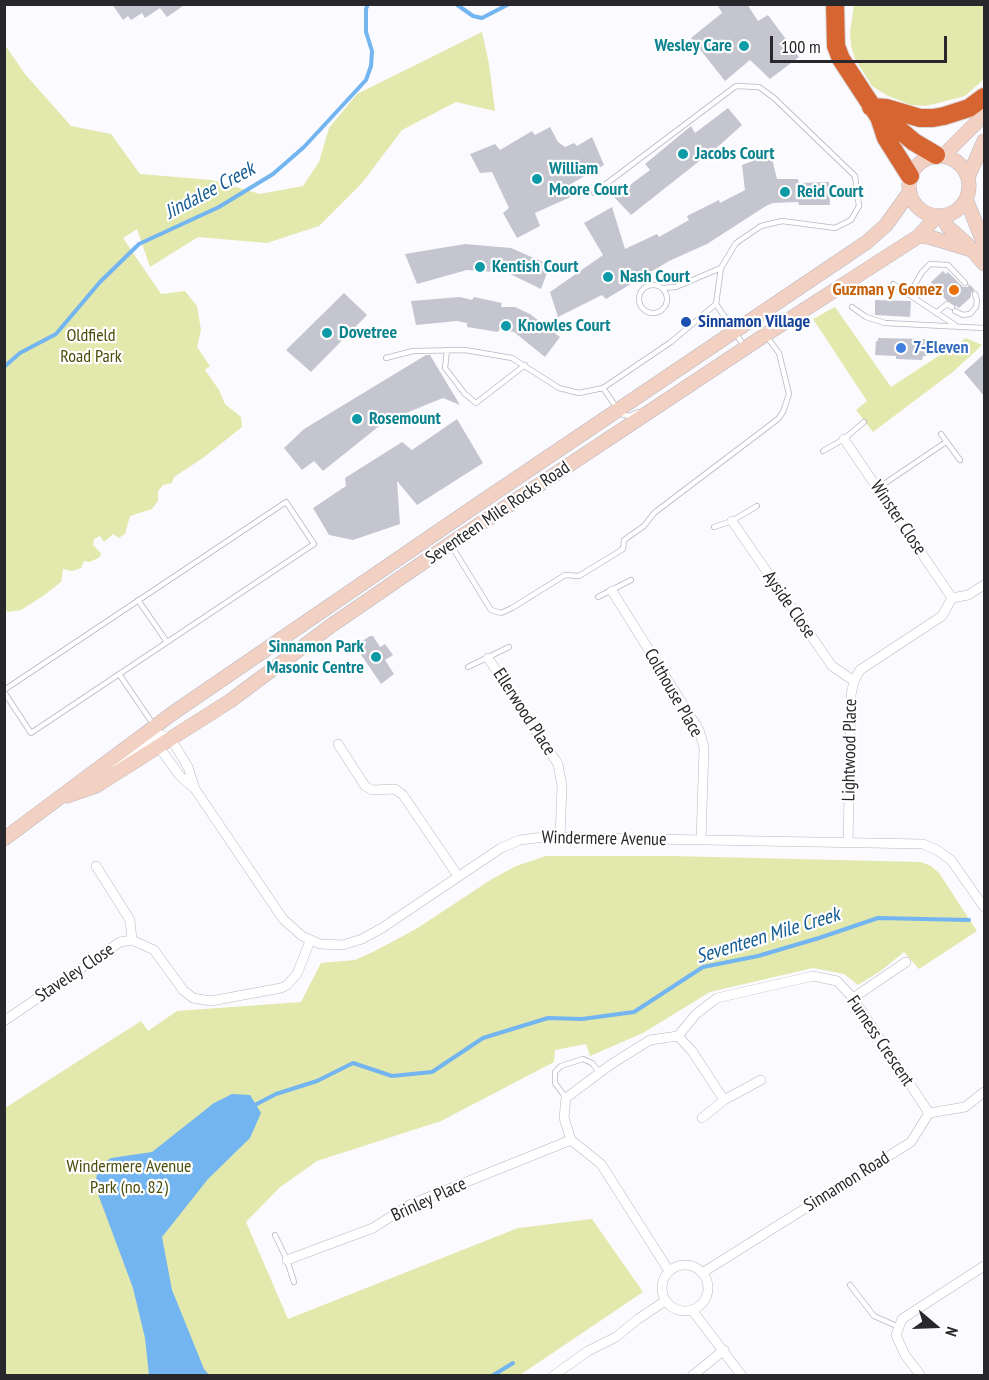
<!DOCTYPE html>
<style>
body{margin:0}
#map{position:relative;width:989px;height:1380px;overflow:hidden;background:#fafaff;font-family:"PT Sans Narrow",sans-serif}
canvas{display:block}
.frame{position:absolute;inset:0;border:6px solid #28282c;pointer-events:none}
.north{position:absolute;left:905px;top:1296px;width:60px;height:60px;-webkit-text-stroke:4px #fff;paint-order:stroke;rotate:109deg;font-size:16px;font-weight:700;line-height:24px;text-align:center;color:#28282c}
.north::after{content:'';display:block;margin:auto;width:21px;height:27px;background:#28282c;clip-path:polygon(50% 0,100% 100%,50% 72%,0 100%)}
.scale{position:absolute;left:770px;top:36px;width:177px;height:27px;box-sizing:border-box;border:3px solid #28282c;border-top:0;padding-left:8px;font-size:18px;line-height:21px;white-space:nowrap;color:#28282c;-webkit-text-stroke:4px #fff;paint-order:stroke}
</style>
<div id="map">
<canvas width="989" height="1380"></canvas>
<div class="frame"></div>
<div class="north">N</div>
<div class="scale">100 m</div>
</div>
<script>
const ctx = document.querySelector('canvas').getContext('2d');
ctx.lineJoin = 'round';
function paint(path, color) { ctx.fillStyle = color; ctx.fill(path, 'evenodd'); }
const toPath = rows => new Path2D(rows.map(r => 'M' + r).join(''));
function stroke(path, color, width, dash) { ctx.strokeStyle = color; ctx.lineWidth = width; ctx.lineCap = dash ? 'butt' : 'round'; ctx.setLineDash(dash || []); ctx.stroke(path); }
function write(font, color, halo, rows, align = 'center') {
  ctx.font = font + ' "PT Sans Narrow",sans-serif'; ctx.lineWidth = 4.5; ctx.setLineDash([]); ctx.textBaseline = 'middle'; ctx.strokeStyle = halo; ctx.fillStyle = color; for (const [text, x, y, turn = 0] of rows) {
    ctx.save(); ctx.translate(x, y); ctx.rotate((+turn || 0) * Math.PI / 180); ctx.textAlign = isNaN(turn) ? turn : align; if (halo) ctx.strokeText(text, 0, 0); ctx.fillText(text, 0, 0); ctx.restore();
  }
}
paint(toPath([
 [854,5,984,5,984,79,965,96,926,106,911,105,886,95,872,86,855,59,851,46,850,32],
 [482,32,489,64,495,111,456,102,402,130,362,183,319,226,267,243,198,237,150,267,137,229,123,238,161,294,185,291,197,306,201,330,197,347,210,366,205,370,219,390,225,404,241,417,242,427,203,458,174,477,172,483,163,485,158,491,158,501,152,509,130,516,125,534,119,538,113,534,104,542,100,536,94,539,93,545,101,553,100,557,90,562,84,561,81,568,72,571,63,569,61,582,43,596,21,610,8,612,5,610,5,45,25,74,71,126,111,134,140,174,212,180,260,194,303,186,319,162,329,128,357,94],
 [835,307,891,387,966,338,982,345,954,371,873,432,856,410,867,401,813,319],
 [546,856,671,856,921,862,931,866,939,873,977,931,919,969,904,952,882,970,858,985,844,974,813,968,710,992,643,1033,590,1056,586,1044,555,1050,554,1062,441,1121,317,1161,279,1188,246,1222,288,1319,518,1228,592,1219,643,1292,520,1375,5,1376,5,1108,141,1021,148,1031,177,1011,301,1002,321,963,355,960,373,952,416,929,492,879,516,866]
]), '#e3e8ac');
paint(toPath([
 [232,1094,250,1095,261,1113,250,1138,208,1179,162,1237,172,1290,204,1369,209,1375,149,1375,145,1338,133,1288,95,1186,98,1167,111,1158,152,1152,214,1103]
]), '#73b5f0');
stroke(toPath([
 [456,4,473,16,482,18,509,4],
 [4,367,20,353,56,334,100,282,139,244,219,207,273,174,304,147,366,80,371,66,372,51,366,32,366,9,368,4],
 [251,1107,276,1094,317,1081,353,1063,392,1076,432,1072,483,1038,548,1018,582,1019,634,1012,703,967,758,956,819,938,878,918,969,920],
 [492,1376,513,1363]
]), '#73b5f0', 4);
paint(toPath([
 [112,4,186,4,167,17,160,8,145,18,142,13,131,20,128,16,123,20],
 [717,4,747,4,758,21,768,15,799,57,770,79,750,60,725,81,691,38,722,13],
 [728,108,742,125,721,144,631,215,614,197,650,170,645,164,691,126,695,133],
 [550,127,558,142,565,147,574,143,577,146,592,137,604,165,569,185,575,195,535,213,540,226,517,238,503,213,509,208,492,172,480,173,470,154,495,144,500,150,532,131,535,135],
 [771,154,777,179,798,179,799,183,829,182,830,205,799,205,798,202,773,203,766,206,707,244,669,261,606,299,602,295,558,317,550,292,603,255,584,223,612,207,625,249,657,234,659,237,689,220,687,216,719,200,720,203,745,190,742,165],
 [465,244,511,248,550,265,541,289,508,273,467,270,417,284,405,254],
 [943,271,946,274,948,272,963,287,968,287,969,284,975,290,971,293,971,297,959,308,946,300,931,282],
 [344,293,367,315,311,372,286,350],
 [460,297,472,300,474,297,502,303,501,307,515,307,530,314,560,337,545,357,514,332,499,330,498,332,467,327,467,323,457,321,416,325,411,301],
 [875,300,911,301,910,317,875,315],
 [878,338,925,339,926,356,923,356,922,360,896,359,896,356,875,355,876,341,878,341],
 [984,354,984,396,964,372],
 [426,355,430,355,460,405,443,398,411,411,378,427,323,471,314,461,302,470,284,448,304,429],
 [457,419,483,463,417,505,397,481,400,524,353,540,329,535,313,508,346,486,345,478,402,442,412,450],
 [370,636,373,636,380,647,385,644,393,655,385,660,394,674,381,684,355,646]
]), '#c5c5d0');
const lane = toPath([
 [594,193,736,86,759,87,774,98,855,176,859,206,851,220,835,228,782,221,761,226,736,243,721,268,716,304],
 [893,284,955,325],
 '639 299a14 14 0 1 1 28 0a14 14 0 1 1-28 0Z',
 [663,288,676,287,721,268],
 [909,295,922,272,930,264,948,265,965,283],
 [852,307,866,317,885,323,984,328],
 [955,311,963,315,970,314,976,307,977,300,975,294],
 [936,313,947,304,952,307],
 [447,350,445,368,465,394,476,403,525,365],
 [386,358,413,351,465,350,512,358,559,388,579,393,603,388],
 [638,412,629,416,621,414,603,388,671,342,716,304,744,346],
 [941,434,960,460],
 [823,451,844,439,864,422],
 [878,488,946,442],
 [714,527,732,521,757,506],
 [451,545,491,610,501,613,512,608,565,575,579,576,623,549,624,540,644,526,654,513,778,419,783,412,789,394,779,353,767,337],
 [598,597,631,580],
 [138,600,167,642],
 [468,667,509,647],
 [119,674,153,724],
 [4,690,286,502,314,544,31,733,4,692],
 [566,1098,555,1083,555,1072,561,1066,583,1059,592,1063,600,1073],
 [275,1235,287,1260,294,1282],
 [850,1285,874,1316,899,1327]
]);
const street = toPath([
 [844,439,952,598],
 [732,521,832,666,854,681],
 [612,591,699,730,704,747,701,840],
 [488,658,558,764,562,786,560,838],
 [154,726,159,734,159,747,180,776,195,789,283,919,302,936,320,944,343,945,362,939,382,928,501,848,520,840,544,837,923,844,937,850,951,860,984,907],
 [338,744,365,786,372,790,395,789,403,795,458,876],
 [98,772,112,768,159,734,171,739,188,767,195,789],
 [848,843,851,695,854,681,860,670,942,616,952,598,968,595,984,585],
 [96,866,130,920,132,940],
 [853,998,906,962],
 [4,1021,120,942,132,940,154,950,183,990,193,998,211,1001,281,988,287,985,297,974,310,941],
 [678,1036,692,1051,724,1100],
 [702,1118,724,1100,761,1080],
 [287,1260,373,1228,409,1205,571,1140],
 '662 1288a23 23 0 1 1 46 0a23 23 0 1 1-46 0Z',
 [669,1271,601,1164,571,1140,564,1118,566,1098,610,1065,650,1040,678,1036,696,1014,717,998,813,976,837,981,853,998,929,1113],
 [702,1273,911,1142,929,1113,965,1107,984,1092],
 [692,1310,742,1376],
 [553,1376,588,1351,616,1337,638,1319,665,1301],
 [692,1376,724,1350],
 [921,1376,905,1355,896,1335,902,1319,984,1266]
]);
const secondary = toPath([
 '909 186a30 30 0 1 1 60 0a30 30 0 1 1-60 0Z',
 [943,156,975,124,984,112],
 [968,177,984,141],
 [966,199,984,244],
 [942,216,948,227,967,244,984,264],
 [919,236,929,237,972,250],
 [67,796,96,786,230,701,332,625,450,544,765,335,919,236,937,216],
 [4,839,173,713,471,509,867,242,886,225,909,193]
]);
const highway = toPath([
 [835,4,836,46,841,59,879,117,886,138,910,176],
 [871,107,886,108,920,118,933,118,944,116,969,108,984,97],
 [879,117,896,127,914,142,936,155]
]);
stroke(lane, '#b8b8c3', 6);
stroke(street, '#b8b8c3', 10);
stroke(secondary, '#b8b8c3', 15);
stroke(highway, '#d8d8d9', 20);
stroke(lane, '#fff', 4.5);
stroke(street, '#fff', 9);
stroke(secondary, '#f3d1c2', 14);
stroke(highway, '#d76532', 18);
for (const [x, y, r, color] of [
 [744,46,6,"#0f9aa8"],
 [683,154,6,"#0f9aa8"],
 [537,179,6,"#0f9aa8"],
 [785,192,6,"#0f9aa8"],
 [480,267,6,"#0f9aa8"],
 [608,277,6,"#0f9aa8"],
 [954,290,6,"#e8710a"],
 [686,322,6,"#1a4fb4"],
 [506,326,6,"#0f9aa8"],
 [327,333,6,"#0f9aa8"],
 [901,348,6,"#3f7fe0"],
 [357,419,6,"#0f9aa8"],
 [376,657,6,"#0f9aa8"]
]) { const dot = new Path2D(); dot.arc(x, y, r, 0, 2 * Math.PI); ctx.fillStyle = color; ctx.fill(dot); stroke(dot, '#fff', 2); }
write('bold 18px', '#0d838f', '#fff', [
 ["Wesley Care",732,46,"right"],
 ["Jacobs Court",695,154],
 ["William",549,169],
 ["Moore Court",549,190],
 ["Reid Court",797,192],
 ["Kentish Court",492,267],
 ["Nash Court",620,277],
 ["Knowles Court",518,326],
 ["Dovetree",339,333],
 ["Rosemount",369,419],
 ["Sinnamon Park",364,647,"right"],
 ["Masonic Centre",364,668,"right"]
], 'left');
write('bold 18px', '#c56008', '#fff', [
 ["Guzman y Gomez",942,290]
], 'right');
write('bold 18px', '#164399', '#fff', [
 ["Sinnamon Village",698,322]
], 'left');
write('18px', '#4b4e0c', '#fff', [
 ["Oldfield",91,336],
 ["Road Park",91,357],
 ["Windermere Avenue",129,1167],
 ["Park (no. 82)",129,1188]
]);
write('bold 18px', '#366cbe', '#fff', [
 ["7-Eleven",913,348]
], 'left');
write('18px', '#28282c', '#fff', [
 ["Seventeen Mile Rocks Road",498,513,-34],
 ["Winster Close",898,518,56],
 ["Ayside Close",789,605,55],
 ["Colthouse Place",673,693,60],
 ["Ellerwood Place",524,712,57],
 ["Lightwood Place",850,750,-89],
 ["Windermere Avenue",604,839,1],
 ["Staveley Close",75,973,-34],
 ["Furness Crescent",880,1041,56],
 ["Sinnamon Road",847,1182,-32],
 ["Brinley Place",429,1200,-25]
]);
write('italic 20px', '#135b92', '#fff', [
 ["Jindalee Creek",210,191,-28],
 ["Seventeen Mile Creek",768,936,-17]
]);
</script>
